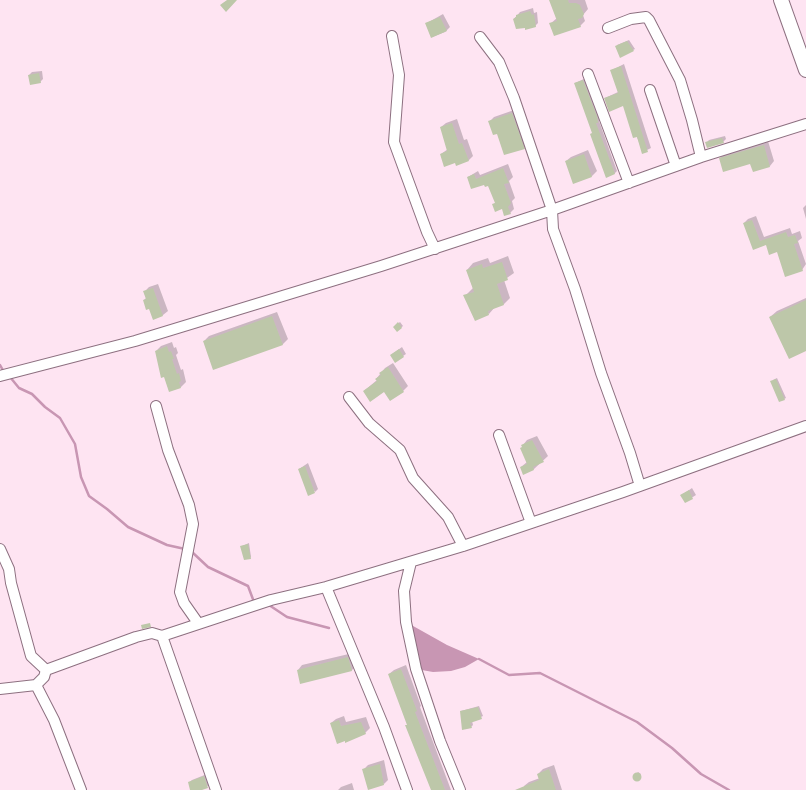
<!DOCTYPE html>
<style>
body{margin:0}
canvas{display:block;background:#fee4f2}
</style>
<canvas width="806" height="790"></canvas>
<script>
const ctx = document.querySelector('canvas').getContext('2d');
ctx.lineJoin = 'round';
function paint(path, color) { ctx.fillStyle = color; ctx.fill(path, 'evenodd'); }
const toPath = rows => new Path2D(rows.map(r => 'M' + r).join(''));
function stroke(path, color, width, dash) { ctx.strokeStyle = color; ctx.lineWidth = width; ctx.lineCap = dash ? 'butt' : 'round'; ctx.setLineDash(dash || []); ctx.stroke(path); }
paint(toPath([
 [406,622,447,645,479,659,465,667,451,671,433,672,416,669]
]), '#c896b3');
paint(toPath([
 [551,0,585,0,588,9,583,15,585,21,580,26,550,24,557,18],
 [533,8,534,13,537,12,538,23,535,26,514,19,520,12],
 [443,14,450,27,445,32,432,37,427,23],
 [629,40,635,49,620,57,617,45],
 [624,64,651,148,643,152,624,105,605,98,618,92,612,70],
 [42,71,43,79,40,82,29,75,32,72],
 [586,78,601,119,599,121,617,171,614,174,593,133,575,83],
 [517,109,529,144,524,148,489,122,494,117],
 [457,119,464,140,467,139,473,156,469,160,457,165,456,162,441,154,448,149,441,127,446,123],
 [725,136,726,139,723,142,706,143,709,140],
 [768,141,774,161,770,166,720,158,725,154],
 [588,150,597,171,592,176,574,183,566,161,571,157],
 [508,164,513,177,509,181,515,198,512,201,514,209,510,213,502,208,493,205,496,202,489,185,468,177,478,171,480,175],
 [806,205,806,219,803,208],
 [756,216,764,237,790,228,792,234,800,231,802,238,798,241,806,264,802,270,767,244,754,249,744,223,748,219],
 [508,256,514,273,504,280,510,298,504,304,495,307,489,314,465,296,473,288,467,270,473,263,488,258,490,263],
 [158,284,168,311,163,315,154,319,150,308,144,300,146,298,144,292,149,287],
 [806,298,806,350,770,317,777,311],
 [277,312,288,339,283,344,214,369,204,341,209,336],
 [400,322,403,326,397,331,394,327],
 [172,342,174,348,176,347,178,353,176,355,181,370,183,369,186,382,181,387,170,391,156,351,161,346],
 [402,347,406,354,403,356,391,355],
 [393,363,408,386,403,391,364,391,377,380,376,379,385,368],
 [777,378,786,398,780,401,773,380],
 [537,436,548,456,534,469,524,473,521,467,527,462,523,445,527,440],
 [308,463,318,489,315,492,299,469],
 [692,488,696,495,685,502,682,495],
 [249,543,251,557,250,558,242,546],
 [353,653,356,666,351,671,298,670,302,665],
 [406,665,421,706,420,707,451,790,432,790,389,674,394,670],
 [479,706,483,716,472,721,473,725,471,727,463,729,461,711],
 [344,716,346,722,366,717,370,728,365,733,331,723,336,719],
 [384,760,388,780,384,784,363,770,368,765],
 [554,765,562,790,525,790,524,786,529,782,540,778,538,774,543,769],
 [638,772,641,774,638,780,634,777],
 [207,774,211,784,200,790,192,790,189,783,192,780],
 [352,783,354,790,338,790,341,787]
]), '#0003');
stroke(toPath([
 [0,365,4,372],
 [10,377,19,388,32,394,45,407,60,418,75,444,81,477,89,496,107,509,128,527,167,545,185,549],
 [192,552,208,567,248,586,254,602],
 [269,605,287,617,329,628],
 [479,659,509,675,540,673,637,722,672,748,701,774,729,790]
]), '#c896b3', 2.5);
paint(toPath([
 [227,0,237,0,226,12,220,5],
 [549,0,568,0,569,3,576,3,580,5,584,14,582,18,578,19,581,27,554,36,549,23,557,21],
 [530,11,532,15,534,14,536,27,525,30,525,28,516,29,513,19,516,17,516,15],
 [440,17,447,31,431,38,425,23],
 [627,41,634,51,620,58,615,46],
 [621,66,648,152,642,154,637,137,633,138,623,106,609,112,604,98,618,93,610,70],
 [39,73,41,83,30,85,28,75],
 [583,80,597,116,598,123,596,123,615,174,606,178,590,134,592,133,574,83],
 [512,113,525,149,504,155,497,134,493,135,488,121],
 [452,123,459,144,462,143,469,161,456,166,455,163,444,167,440,154,447,151,440,127],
 [722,138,724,143,707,148,705,142],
 [764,145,770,167,753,172,750,164,723,172,719,158],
 [584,154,592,177,573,184,565,161],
 [503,168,509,183,504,184,511,203,508,207,511,214,504,216,502,209,495,212,492,204,495,203,488,186,485,187,484,185,471,189,467,177,474,174,476,179],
 [752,220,760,241,786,232,788,237,795,235,798,243,794,244,803,271,785,277,777,252,769,255,766,245,753,250,743,223],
 [502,262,508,280,497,284,504,305,488,311,489,315,475,321,463,295,474,292,466,270,482,264,483,268],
 [153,288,163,316,153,320,149,309,146,310,143,300,146,299,143,291],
 [806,300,806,351,789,359,769,317],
 [272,316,283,345,213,370,203,341],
 [398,322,402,328,397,332,393,327],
 [167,346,169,352,171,351,174,359,172,359,177,374,179,373,181,381,179,382,181,388,169,392,164,377,161,378,155,351],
 [399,349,404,357,395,363,390,355],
 [388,367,404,392,390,401,384,392,370,402,363,391,377,381,375,379,381,375,379,373],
 [776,379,785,400,779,402,770,381],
 [532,440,544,462,533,467,534,470,523,475,520,467,527,464,520,448,522,447,521,445],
 [305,466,315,493,308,496,298,469],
 [689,490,693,499,685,503,680,495],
 [248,544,251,559,244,560,240,546],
 [150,623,151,627,142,629,141,625],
 [348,657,352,671,300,684,297,670],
 [401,669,417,711,415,712,445,790,431,790,405,725,407,725,388,674],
 [478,707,482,719,470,723,472,728,462,730,460,711],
 [339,720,341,726,361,722,366,734,345,743,345,741,337,744,330,723],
 [380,764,384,785,368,790,362,769],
 [549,769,556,790,515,790,539,780,537,774],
 '632.5 777a4.5 4.5 0 1 1 9 0a4.5 4.5 0 1 1-9 0Z',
 [204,776,208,788,202,790,190,790,188,782]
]), '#bdc7a9');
const street = toPath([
 [608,28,631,19,646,17,649,20,680,80,692,120,701,157],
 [392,36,399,75,394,142,427,232,435,249],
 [480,37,499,62,514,98,552,210,553,229,575,289,601,373,630,453,640,486],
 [588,74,629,183],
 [650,90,676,166],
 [0,376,135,341,381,266,552,210,701,157,806,124],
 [349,397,369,423,400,450,413,478,448,517,463,546],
 [156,406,168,450,189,505,193,524,180,592,184,603,198,623],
 [499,435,531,523],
 [0,549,9,569,11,583,31,656,46,670],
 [411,562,404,591,406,622,416,669,440,741,460,790],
 [326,587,384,727,407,790],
 [162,636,216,790],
 [46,670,136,637,152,633,162,636,271,600,326,587,463,546,623,492,806,426],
 [36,685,54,720,81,790],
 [0,689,36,685,44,677,46,670]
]);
const secondary = toPath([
 [781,0,806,70]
]);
stroke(street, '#8d7080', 12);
stroke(secondary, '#8d7080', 16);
stroke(street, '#fff', 10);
stroke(secondary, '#fff', 14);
</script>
